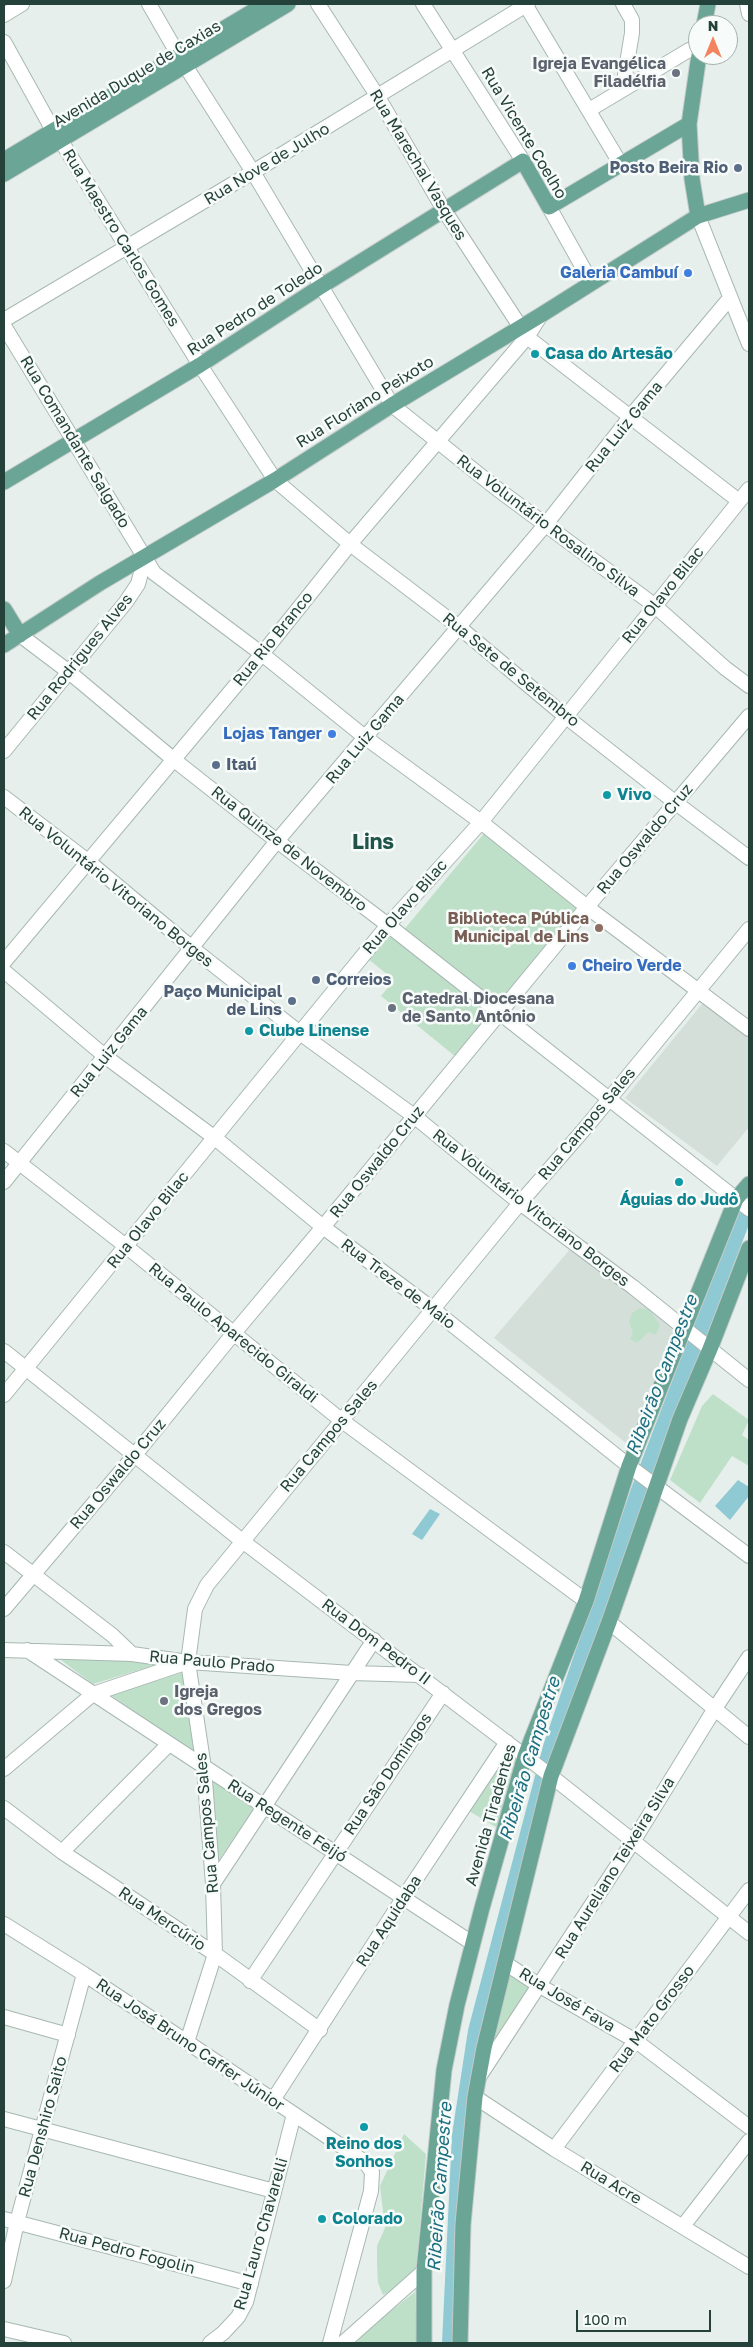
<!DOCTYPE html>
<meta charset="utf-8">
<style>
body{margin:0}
#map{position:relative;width:753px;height:2347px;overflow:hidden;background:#e6efeb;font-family:"Golos Text",sans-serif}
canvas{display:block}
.frame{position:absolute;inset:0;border:5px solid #24423a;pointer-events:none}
.north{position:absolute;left:688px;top:15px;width:50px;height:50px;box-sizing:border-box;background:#f7fbf9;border:1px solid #a3b1ad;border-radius:50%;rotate:0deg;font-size:14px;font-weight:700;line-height:20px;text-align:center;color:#24423a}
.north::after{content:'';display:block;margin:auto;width:18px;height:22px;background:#f4845f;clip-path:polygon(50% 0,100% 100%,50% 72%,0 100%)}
.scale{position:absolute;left:576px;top:2310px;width:135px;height:22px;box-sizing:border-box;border:2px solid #24423a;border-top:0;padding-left:6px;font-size:15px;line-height:18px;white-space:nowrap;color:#24423a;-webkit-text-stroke:4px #f7fbf9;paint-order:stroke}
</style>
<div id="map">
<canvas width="753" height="2347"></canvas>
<div class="frame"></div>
<div class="north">N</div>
<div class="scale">100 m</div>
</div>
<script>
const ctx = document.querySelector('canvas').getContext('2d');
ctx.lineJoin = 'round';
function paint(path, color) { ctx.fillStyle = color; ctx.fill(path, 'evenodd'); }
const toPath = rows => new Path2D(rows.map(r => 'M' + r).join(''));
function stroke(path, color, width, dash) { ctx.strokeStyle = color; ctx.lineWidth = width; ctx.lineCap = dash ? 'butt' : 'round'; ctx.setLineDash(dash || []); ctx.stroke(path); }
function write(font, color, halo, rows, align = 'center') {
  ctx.font = font + ' "Golos Text",sans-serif'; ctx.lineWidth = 5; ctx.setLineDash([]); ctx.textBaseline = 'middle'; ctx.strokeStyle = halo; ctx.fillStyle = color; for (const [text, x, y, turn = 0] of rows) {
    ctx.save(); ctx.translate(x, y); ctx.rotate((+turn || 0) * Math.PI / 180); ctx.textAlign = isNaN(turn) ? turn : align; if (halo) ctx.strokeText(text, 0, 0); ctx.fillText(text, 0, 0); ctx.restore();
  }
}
paint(toPath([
 [706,999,749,1037,749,1127,717,1166,625,1098],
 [572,1247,676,1330,631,1447,494,1338]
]), '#d4dfda');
paint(toPath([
 [486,831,582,909,499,1010,402,932],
 [391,929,491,1014,456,1057,381,996,394,980,367,958],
 [640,1308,649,1309,660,1325,656,1335,649,1332,637,1343,630,1339,633,1333,629,1322,632,1313],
 [713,1394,749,1420,742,1435,749,1440,749,1470,749,1466,732,1456,700,1503,670,1480,702,1406],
 [53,1654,162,1663,93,1684],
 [184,1672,197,1757,111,1695],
 [506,1754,512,1754,517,1760,498,1826,496,1827,469,1811],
 [211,1779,254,1808,216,1864],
 [509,1971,531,1986,493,2047,496,2032],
 [404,2134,426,2154,416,2270,394,2290,383,2295,378,2283,377,2265,377,2246,385,2228,380,2186],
 [415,2292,417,2343,356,2343,370,2327]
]), '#bfe0c8');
paint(toPath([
 [738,1480,749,1487,749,1496,730,1520,715,1506],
 [430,1509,440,1514,422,1540,412,1534]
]), '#8ec9d4');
stroke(toPath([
 [450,2343,460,2135,476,2031,530,1826,551,1747,639,1490,741,1223,749,1211]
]), '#8ec9d4', 16);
const minor = toPath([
 [149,4,179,56,253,172,392,405,496,488,654,605,725,668,749,686],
 [318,4,378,97,444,210,527,337,739,501],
 [423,4,523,161],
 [525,4,620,163],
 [623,4,632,20,632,33,625,75,628,86],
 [747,4,749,14],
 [4,15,22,4],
 [4,42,49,123,52,132,49,140],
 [589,110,689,50,698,50],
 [63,130,61,141,200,365,275,480,350,544,459,627,565,716,676,803,749,858],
 [549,207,591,282],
 [698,216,749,344],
 [4,320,253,172,528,4],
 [4,326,154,573,262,654,366,738,481,822,587,907,749,1029],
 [20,635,69,672,173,759,277,841,388,925,749,1209],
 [4,751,126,602,138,584,145,558],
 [4,797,89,862,192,948,300,1033,414,1116,520,1203,633,1287,749,1380],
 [4,962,262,654,350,544,527,337,541,315],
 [4,971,106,1057,215,1138,323,1227,434,1310,629,1466,749,1556],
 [4,1151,127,1247,341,1420,586,1601],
 [4,1182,277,841,546,524,631,416,730,298],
 [4,1351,241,1540,551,1776,749,1933],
 [4,1395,388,925,481,822,749,489],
 [4,1552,112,1635,132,1654],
 [4,1609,134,1456,234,1333,323,1227,587,907,749,716],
 [609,1622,749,1737],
 [4,1650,132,1654,188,1662,352,1673,420,1675],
 [27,1650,472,1943],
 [4,1769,93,1694,185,1663],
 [4,1808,62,1852,215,1954,320,2030],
 [62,1852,169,1744],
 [213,1884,374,1640],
 [4,1924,84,1974,187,2042,365,2162,372,2172,371,2191,330,2343],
 [505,1963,540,1986,636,2041,749,2127],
 [250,1981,443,1693],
 [4,2017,68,2035],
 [187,2042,215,1954,213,1884,204,1768,188,1662,195,1609,207,1585,520,1203,587,1126,749,929],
 [479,2077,634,1840,714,1710,749,1657],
 [475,2097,554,2149,749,2267],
 [273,2100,404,1897,507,1742],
 [4,2119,274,2191],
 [554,2149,749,1890],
 [4,2219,251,2284],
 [683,2226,749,2141],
 [4,2281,17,2222,84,1974],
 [4,2329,64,2343],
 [210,2343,223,2333,238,2317,246,2302,294,2114],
 [343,2343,424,2271]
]);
const major = toPath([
 [704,25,708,4],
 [4,160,265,4],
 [4,174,288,4],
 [698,216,692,179,689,124,699,55],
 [4,482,200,365,320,287,523,161,549,207,689,124],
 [4,609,20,635],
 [4,645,100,583,275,480,392,405,541,315,698,216,749,200],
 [424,2343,424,2271,444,2070,457,2005,482,1908,525,1756,586,1601,629,1466,736,1199,749,1184],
 [460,2343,463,2224,475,2097,484,2048,551,1776,609,1622,680,1419,710,1349,749,1248]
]);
stroke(minor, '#a8b8b2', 16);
stroke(major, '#c2cac8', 17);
stroke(minor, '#fff', 14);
stroke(major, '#6aa596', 15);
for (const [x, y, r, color] of [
 [676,73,5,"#6b7280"],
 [738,168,5,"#5c6f8a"],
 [688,273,5,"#3f7fe0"],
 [535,354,5,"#0f9aa8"],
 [332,734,5,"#3f7fe0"],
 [216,765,5,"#5c6f8a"],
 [607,795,5,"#0f9aa8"],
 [599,928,5,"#8d6e63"],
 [572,966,5,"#3f7fe0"],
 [316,980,5,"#5c6f8a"],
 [292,1001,5,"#5c6f8a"],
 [392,1008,5,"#6b7280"],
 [249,1031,5,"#0f9aa8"],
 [679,1182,5,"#0f9aa8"],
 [164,1701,5,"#6b7280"],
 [364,2127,5,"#0f9aa8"],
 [322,2219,5,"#0f9aa8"]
]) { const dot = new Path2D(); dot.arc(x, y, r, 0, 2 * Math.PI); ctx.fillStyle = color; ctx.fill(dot); stroke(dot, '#f7fbf9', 2); }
write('bold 16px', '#5b616d', '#f7fbf9', [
 ["Igreja Evangélica",666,64,"right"],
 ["Filadélfia",666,82,"right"],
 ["Catedral Diocesana",402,999],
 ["de Santo Antônio",402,1017],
 ["Igreja",174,1692],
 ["dos Gregos",174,1710]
], 'left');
write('16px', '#24423a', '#f7fbf9', [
 ["Avenida Duque de Caxias",137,74,-31],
 ["Rua Vicente Coelho",524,133,59],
 ["Rua Nove de Julho",267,164,-31],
 ["Rua Marechal Vasques",418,165,59],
 ["Rua Maestro Carlos Gomes",121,238,58],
 ["Rua Pedro de Toledo",255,309,-33],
 ["Rua Floriano Peixoto",365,402,-32],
 ["Rua Luiz Gama",624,427,-51],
 ["Rua Comandante Salgado",75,442,59],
 ["Rua Voluntário Rosalino Silva",548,526,37],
 ["Rua Olavo Bilac",663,595,-51],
 ["Rua Rio Branco",273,639,-51],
 ["Rua Rodrigues Alves",80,657,-51],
 ["Rua Sete de Setembro",511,670,39],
 ["Rua Luiz Gama",365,739,-50],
 ["Rua Oswaldo Cruz",645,839,-50],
 ["Rua Quinze de Novembro",289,849,38],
 ["Rua Voluntário Vitoriano Borges",116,887,39],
 ["Rua Olavo Bilac",405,907,-49],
 ["Rua Luiz Gama",109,1052,-51],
 ["Rua Campos Sales",587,1124,-50],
 ["Rua Oswaldo Cruz",377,1162,-51],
 ["Rua Voluntário Vitoriano Borges",531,1208,38],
 ["Rua Olavo Bilac",148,1220,-51],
 ["Rua Treze de Maio",398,1284,37],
 ["Rua Paulo Aparecido Giraldi",233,1333,39],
 ["Rua Campos Sales",329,1436,-50],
 ["Rua Oswaldo Cruz",118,1474,-50],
 ["Rua Dom Pedro II",376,1642,37],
 ["Rua Paulo Prado",212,1662,5],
 ["Rua São Domingos",388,1774,-56],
 ["Avenida Tiradentes",491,1815,-74],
 ["Rua Regente Feijó",287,1821,33],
 ["Rua Campos Sales",207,1823,-95],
 ["Rua Aureliano Teixeira Silva",615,1868,-58],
 ["Rua Mercúrio",162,1919,34],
 ["Rua Aquidaba",389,1921,-57],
 ["Rua José Fava",567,2000,31],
 ["Rua Mato Grosso",652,2019,-53],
 ["Rua Josá Bruno Caffer Júnior",190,2045,34],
 ["Rua Denshiro Saito",43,2127,-75],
 ["Rua Acre",611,2183,31],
 ["Rua Lauro Chavarelli",261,2234,-74],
 ["Rua Pedro Fogolin",127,2251,15]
]);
write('bold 16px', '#4e5e75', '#f7fbf9', [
 ["Posto Beira Rio",728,168],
 ["Itaú",226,765,"left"],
 ["Correios",326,980,"left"],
 ["Paço Municipal",282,992],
 ["de Lins",282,1010]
], 'right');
write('bold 16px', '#366cbe', '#f7fbf9', [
 ["Galeria Cambuí",678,273],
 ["Lojas Tanger",322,734],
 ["Cheiro Verde",582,966,"left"]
], 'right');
write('bold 16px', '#0d838f', '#f7fbf9', [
 ["Casa do Artesão",545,354],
 ["Vivo",617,795],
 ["Clube Linense",259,1031],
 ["Águias do Judô",679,1200,"center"],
 ["Reino dos",364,2144,"center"],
 ["Sonhos",364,2162,"center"],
 ["Colorado",332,2219]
], 'left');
write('bold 16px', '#785e54', '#f7fbf9', [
 ["Biblioteca Pública",589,919],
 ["Municipal de Lins",589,937]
], 'right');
write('italic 18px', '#1c6f80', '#f7fbf9', [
 ["Ribeirão Campestre",662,1375,-69],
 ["Ribeirão Campestre",530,1759,-73],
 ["Ribeirão Campestre",440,2187,-86]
]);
write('bold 21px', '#1f5548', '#f7fbf9', [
 ["Lins",373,842]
]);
</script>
